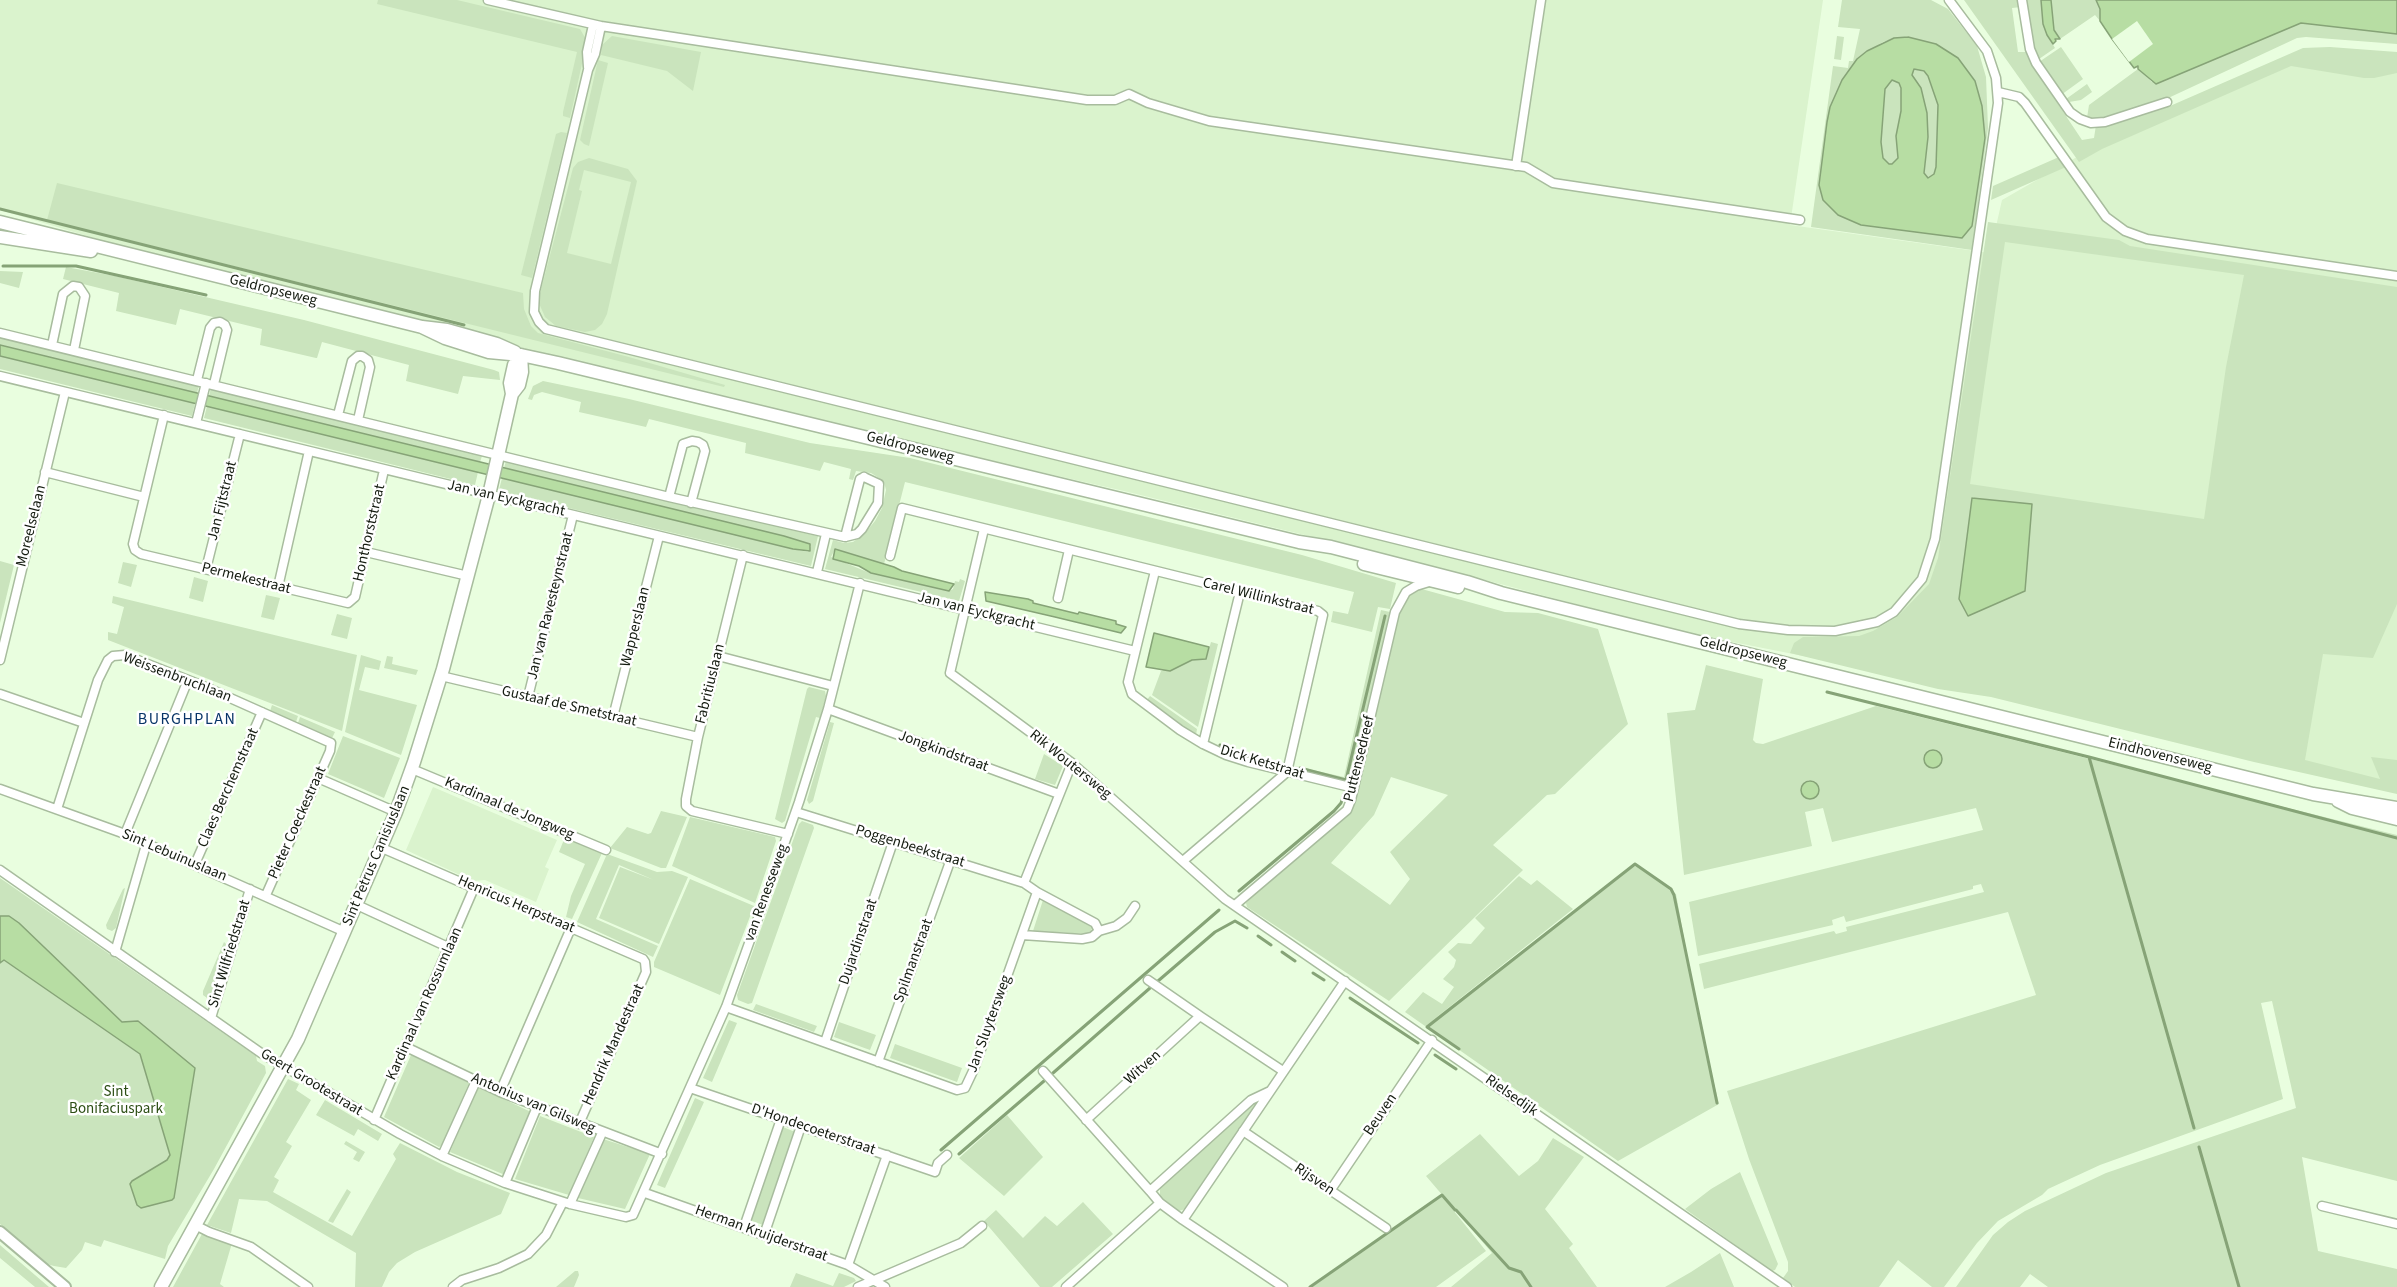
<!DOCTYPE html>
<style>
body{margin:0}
canvas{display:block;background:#e9fedf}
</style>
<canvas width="2397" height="1287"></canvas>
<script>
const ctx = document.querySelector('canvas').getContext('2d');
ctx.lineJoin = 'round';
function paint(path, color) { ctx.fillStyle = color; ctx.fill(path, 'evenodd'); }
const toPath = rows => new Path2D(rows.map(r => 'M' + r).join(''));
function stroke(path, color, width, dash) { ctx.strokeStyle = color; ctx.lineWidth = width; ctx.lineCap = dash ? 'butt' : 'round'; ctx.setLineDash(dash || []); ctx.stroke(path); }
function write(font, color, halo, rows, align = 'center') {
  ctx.font = font + ' "Source Sans 3",sans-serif'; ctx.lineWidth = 5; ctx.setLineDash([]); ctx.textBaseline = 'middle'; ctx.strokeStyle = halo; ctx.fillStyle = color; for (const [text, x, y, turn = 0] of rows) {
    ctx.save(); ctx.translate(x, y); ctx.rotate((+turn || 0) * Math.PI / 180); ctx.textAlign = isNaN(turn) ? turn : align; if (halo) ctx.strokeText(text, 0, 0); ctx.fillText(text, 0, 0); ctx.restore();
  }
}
paint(toPath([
 [0,0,1823,0,1790,225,1990,253,2002,200,2089,150,2303,58,2397,56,2397,790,1960,687,1677,631,1444,569,1124,491,852,429,735,398,512,352,269,290,0,210],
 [433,787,557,840,545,867,549,869,536,902,485,880,473,881,406,850]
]), '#daf3cd');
paint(toPath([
 [378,0,457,0,580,29,587,41,570,118,563,116,563,112,577,52,377,4],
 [1842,0,1931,0,1948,9,1977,46,1986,77,1988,128,1972,250,1811,227,1833,66,1848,68,1849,61,1853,61,1860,29,1838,27],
 [1908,37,1936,44,1958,58,1975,81,1982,106,1962,238,1861,225,1827,122,1836,92,1857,59,1883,42,1894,38],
 [1964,0,2019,0,2021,7,2012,8,2018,52,2027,52,2034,68,2082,140,2094,138,2096,125,2130,119,2170,106,2303,48,2330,47,2397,52,2397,73,2374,78,2364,78,2291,66,2102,149,2079,162],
 [2027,0,2041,0,2047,35,2055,48,2039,59,2037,59,2033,49],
 [2051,0,2096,0,2100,9,2100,21,2095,15,2060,39,2054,30],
 [2309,22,2397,34,2397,44,2306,37,2297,38,2164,100,2107,119,2087,118,2089,105,2138,69,2152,82,2292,26],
 [612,36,701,52,693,91,667,71,601,55,602,45],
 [1837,36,1844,37,1841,60,1834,59],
 [2061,47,2083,79,2061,95,2039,62],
 [598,60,608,63,589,146,584,144,580,140],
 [1914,69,1924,72,1928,76,1938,105,1936,167,1934,174,1928,178,1924,173,1928,137,1927,113,1921,88,1912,75],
 [1892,80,1899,83,1901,88,1901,111,1896,136,1898,158,1892,164,1888,164,1883,158,1881,142,1885,89],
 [2087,84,2092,92,2081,100,2069,102,2066,99],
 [561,132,567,133,532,278,521,275,556,134],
 [2059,157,2066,167,1991,200,1993,186],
 [589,158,628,169,637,181,607,314,602,324,595,330,585,332,556,326,545,317,538,301,573,168,578,162],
 [584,170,631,182,611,264,567,253,582,191,579,190],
 [57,183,523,293,524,309,531,326,538,333,629,357,725,385,724,387,47,220],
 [1988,222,2119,240,2130,246,2397,287,2397,604,2373,658,2323,654,2305,760,2380,779,2371,757,2397,760,2397,794,2254,762,1991,697,1938,689,1790,653,1794,643,1803,637,1859,636,1873,631,1897,617,1929,584,1938,558],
 [2005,242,2244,275,2226,367,2204,519,1970,484],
 [66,267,115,276,304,320,494,370,499,372,500,380,463,376,458,394,406,381,409,365,322,342,317,358,316,358,260,345,262,329,180,309,176,325,116,311,119,293,63,279],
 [0,271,23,272,19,288,0,283],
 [0,336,199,385,197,393,0,345],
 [0,356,195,403,192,416,0,369],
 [543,381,629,399,810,443,910,458,1302,555,1396,583,1390,609,1378,607,1372,632,1331,622,1333,611,1348,614,1354,592,905,482,884,564,835,549,831,557,870,573,949,591,953,589,955,581,959,582,960,579,965,581,959,601,825,569,833,540,844,543,853,542,865,533,875,521,882,508,886,490,884,482,879,478,871,473,856,471,853,480,849,479,851,469,824,462,820,471,745,453,746,443,649,419,646,427,579,412,581,402,542,392,534,395,532,400,528,399,533,386],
 [211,388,481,454,482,456,480,462,209,396],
 [207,406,478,472,475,485,204,418],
 [506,461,818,536,811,566,502,492,499,490,502,478,793,549,808,552,811,546,784,536,504,468],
 [0,561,14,565,0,623],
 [123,562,137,565,131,587,118,583],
 [194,577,208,581,203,602,189,598],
 [1418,588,1505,612,1538,613,1598,629,1628,724,1555,794,1547,795,1493,845,1523,870,1389,1001,1247,907,1246,903,1259,890,1347,817,1354,806,1401,606,1411,593],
 [1391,777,1448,795,1390,852,1410,879,1390,905,1331,863,1374,815],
 [266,595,280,598,274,620,261,617],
 [113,596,357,655,342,731,108,640,108,632,117,634,124,607,112,603],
 [1381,610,1390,612,1353,779,1347,782,1297,771,1295,766,1344,777],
 [337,614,352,618,347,639,331,635],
 [1211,642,1218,644,1198,727,1152,695,1161,671,1192,660,1206,659],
 [361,655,381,661,379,670,365,667,359,690,417,705,401,755,345,732],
 [387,656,393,657,392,664,418,670,416,675,384,668],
 [1706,665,1763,679,1753,740,1756,743,1763,744,1876,706,2397,835,2397,1181,2302,1157,2318,1251,2397,1269,2397,1287,2048,1287,2030,1274,2020,1287,1956,1287,1993,1235,2008,1222,2025,1211,2106,1173,2296,1108,2272,1001,2261,1003,2283,1099,2100,1165,2048,1189,2042,1195,1998,1221,1977,1243,1944,1287,1932,1287,1898,1260,1879,1287,1795,1287,1783,1278,1788,1271,1788,1262,1749,1159,1727,1091,2036,995,2008,912,1704,989,1699,964,1834,931,1836,934,1847,931,1846,927,1984,892,1981,884,1973,886,1973,889,1846,922,1844,916,1832,920,1833,925,1698,956,1689,902,1983,830,1976,808,1832,842,1823,808,1805,812,1812,846,1684,875,1667,713,1695,710],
 [1935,750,1942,756,1926,765,1925,756,1929,751],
 [1809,780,1817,784,1812,799,1803,795,1803,784],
 [809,687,825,691,826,696,820,718,816,717,785,821,782,823,775,819,807,689],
 [1150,696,1197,729,1196,735,1176,724,1146,701],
 [272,705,298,716,296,722,270,711],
 [300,717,335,732,332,738,298,723],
 [830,722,834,723,813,801,809,804,807,800],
 [343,736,400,758,384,798,328,774],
 [1044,754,1063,766,1055,785,1035,779],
 [661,811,687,817,666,868,661,868,610,848,627,827,648,834,651,833],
 [690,817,775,837,776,841,755,903,672,866],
 [802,821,813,825,814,828,752,1003,748,1004,738,1000,737,995,799,824],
 [565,837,602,853,572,919,566,917,571,896,585,864,559,852],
 [607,854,657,872,672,871,688,877,659,944,599,918,620,867,654,880,619,865,596,919,658,946,653,957,577,922],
 [1635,863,1676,894,1699,1020,1719,1104,1618,1161,1405,1012,1423,992,1442,1004,1454,987,1443,979,1454,967,1456,960,1448,952,1458,943,1471,944,1485,928,1475,918,1519,876,1531,885,1537,880,1573,909,1429,1023],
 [0,878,256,1056,257,1061,265,1066,266,1073,214,1169,168,1246,165,1259,104,1240,101,1247,85,1242,82,1250,66,1268,54,1266,47,1264,0,1224],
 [690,879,754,906,720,995,654,967,654,962],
 [125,888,116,928,112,931,107,929,106,925,123,889],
 [1043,900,1092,927,1091,934,1033,931],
 [224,942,226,944,212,994,207,998,203,995,203,991],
 [756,1004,817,1026,814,1032,753,1010],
 [729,1020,737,1023,712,1082,703,1078],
 [839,1022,876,1035,870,1050,834,1037],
 [895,1044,962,1068,957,1082,890,1058],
 [411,1055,469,1083,442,1145,439,1147,384,1117],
 [288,1079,299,1084,296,1090,311,1100,286,1142,292,1146,274,1177,279,1180,273,1192,352,1236,396,1159,393,1154,400,1143,457,1172,510,1193,501,1214,415,1252,397,1263,389,1272,382,1287,355,1287,356,1253,267,1201,239,1199,231,1233,207,1225],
 [478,1087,531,1112,505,1175,450,1152],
 [695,1098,704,1102,665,1188,657,1185],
 [325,1100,382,1134,378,1141,358,1129,354,1136,316,1115],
 [1254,1101,1258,1103,1185,1209,1179,1211,1169,1205,1160,1196,1160,1186],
 [1007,1115,1043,1157,1004,1196,959,1158],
 [540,1116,594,1137,569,1195,515,1179],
 [783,1127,795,1132,763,1225,750,1220],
 [1480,1134,1519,1176,1538,1161,1553,1138,1584,1157,1545,1209,1573,1244,1569,1248,1597,1287,1451,1287,1492,1253,1426,1176],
 [603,1139,650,1154,625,1209,578,1198],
 [346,1141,365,1152,359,1162,353,1159,357,1152,344,1144],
 [1740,1172,1778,1264,1775,1270,1772,1271,1685,1209,1711,1189],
 [347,1189,351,1192,333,1223,328,1221],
 [1441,1195,1486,1251,1436,1287,1312,1287],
 [1083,1202,1113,1234,1052,1287,1040,1287,984,1221,996,1210,1023,1238,1045,1216,1057,1226],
 [202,1234,232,1243,220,1284,224,1287,173,1287],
 [0,1245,49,1287,35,1287,0,1258],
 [1720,1253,1734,1287,1665,1287,1691,1272],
 [575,1271,578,1271,579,1275,574,1287,556,1287],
 [796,1273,833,1286,839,1273,854,1278,856,1281,844,1287,790,1287]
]), '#cae4bd');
const water = toPath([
 [2041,0,2051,0,2054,30,2060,39,2055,39,2056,41,2053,44,2047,35,2043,24,2041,0],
 [2096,0,2397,0,2397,34,2301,23,2156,84,2138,69,2138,66,2134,68,2112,39,2100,21,2100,9,2096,0],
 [1908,37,1936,44,1958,58,1975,81,1982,106,1985,138,1981,166,1972,226,1962,238,1861,225,1838,215,1823,200,1819,185,1827,122,1830,107,1842,80,1857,59,1867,51,1894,38,1908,37],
 [1914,69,1924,71,1928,76,1938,105,1936,167,1934,174,1928,178,1924,173,1928,137,1927,113,1921,88,1912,75,1914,69],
 [1892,80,1899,83,1901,88,1901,111,1896,136,1898,158,1892,164,1889,164,1883,158,1881,142,1885,89,1892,80],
 [0,345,784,536,810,544,810,551,793,549,0,356,0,345],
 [1972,498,2032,504,2025,591,1968,616,1959,599,1972,498],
 [835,549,894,567,902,571,954,584,949,591,871,573,859,566,833,559,835,549],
 [985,592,1028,599,1033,601,1033,603,1078,614,1079,612,1083,613,1116,621,1116,624,1126,627,1121,633,1055,617,986,601,985,592],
 [1154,633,1209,647,1206,659,1192,660,1170,671,1146,667,1154,633],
 '1924 759a9 9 0 1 1 18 0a9 9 0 1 1-18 0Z',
 '1801 790a9 9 0 1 1 18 0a9 9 0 1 1-18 0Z',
 [0,916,9,916,19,923,122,1022,138,1021,195,1068,174,1198,172,1200,141,1208,137,1205,130,1184,132,1181,167,1160,170,1155,140,1054,4,960,0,963,0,916]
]);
paint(water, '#b7dda3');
stroke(water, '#86a377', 1.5);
paint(toPath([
 [2137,21,2153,44,2129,62,2112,39]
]), '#e9fedf');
stroke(toPath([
 [0,209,464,325],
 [3,266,76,266,206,295],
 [1827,692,2089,757],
 [1220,745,1269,762],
 [1300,768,1346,780,1385,616],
 [1239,891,1334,811,1341,803,1344,794],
 [1258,936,1271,945],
 [1282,952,1295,961],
 [1313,973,1324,980],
 [1158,981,1215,932,1235,921,1247,928],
 [1350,998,1418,1043],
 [1459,1049,1427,1027,1635,864,1671,889,1674,895,1717,1103],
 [1435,1055,1456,1069],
 [1053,1073,1150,988],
 [2194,1128,2089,757,2397,838],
 [2199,1147,2239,1287],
 [941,1150,1219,910],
 [959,1154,1044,1081],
 [1456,1210,1509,1268,1521,1272,1531,1287],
 [1310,1287,1442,1195,1455,1210]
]), '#86a377', 3);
const minor = toPath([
 [488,0,601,26,1087,100,1115,100,1129,94,1148,103,1209,121,1526,167,1553,183,1800,220],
 [2022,0,2030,49,2036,63,2070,112,2080,119,2091,123,2105,122,2167,102],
 [601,26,595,54,588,70,535,291,534,312,539,322,546,329,1739,624,1788,630,1835,631,1877,622,1894,612,1922,579,1935,539,1998,103,1996,78,1987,51,1949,0],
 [588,67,587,52,593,25],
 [1998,92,2019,97,2025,103,2106,217,2125,231,2147,239,2397,276],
 [1516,166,1541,0],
 [0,333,669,497,845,537],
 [52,345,63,294,73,286,79,287,85,296,74,350],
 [0,376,1135,651],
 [197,380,210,328,214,323,220,322,225,325,227,330,214,384],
 [164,415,133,544,135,550,141,554,348,603,355,597,384,470],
 [338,415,352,361,358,356,362,356,368,360,370,367,358,420],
 [196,423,206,383],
 [45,472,144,497],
 [864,477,879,484,878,503,862,529,857,534,845,537,860,479,864,477],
 [669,497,683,444,692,441,698,442,703,445,705,451,691,503],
 [984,529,950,673,1072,763,1225,899,1787,1287],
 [366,552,468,576],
 [743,555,698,737,686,799,686,806,692,811,788,834],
 [890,556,902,508,1318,611,1323,615,1287,772,1183,861],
 [206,569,240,434],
 [1155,571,1128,682,1132,694,1180,730,1203,744,1226,755,1248,762,1354,788],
 [817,572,826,534],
 [278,587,309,451],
 [1058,598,1069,550],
 [718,656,833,686],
 [0,660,65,392],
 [441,676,698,737],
 [0,694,84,723],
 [528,697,573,515],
 [828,709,1059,794],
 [613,717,659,536],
 [1203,744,1240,592],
 [412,769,606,850],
 [318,778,396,812],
 [0,789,125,834,345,932],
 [57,809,98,680,108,660,113,656,125,655,201,685,331,743,330,751,266,895],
 [796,812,1024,883],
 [125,834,188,680],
 [382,848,474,888,483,890,643,959,645,962,646,972,579,1124],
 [195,864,262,712],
 [0,870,261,1053,400,1134,442,1156,505,1183,570,1204,626,1217,633,1215,726,1007,762,907,799,802,828,709,860,583],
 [357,905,450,948],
 [1235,905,1347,810,1351,800,1395,612,1406,592,1416,586,1429,582],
 [1099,931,1116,926,1127,918,1135,906],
 [1022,935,1082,939,1092,937,1099,931,1095,923,1037,892],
 [115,952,146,845],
 [1148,980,1200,1016],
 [726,1007,957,1090,965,1088,974,1069,1037,892,1024,883,1072,763],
 [211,1018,250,889],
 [825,1042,893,842],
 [406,1047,500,1092,662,1154],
 [878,1062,951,859],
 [1043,1071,1150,1191],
 [690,1088,935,1172,938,1163,947,1155],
 [1270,1091,1251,1100,1150,1191,1160,1203,1183,1220,1283,1287],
 [500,1092,571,928],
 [374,1120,474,888],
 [1086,1120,1200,1016,1283,1071],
 [1243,1131,1386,1228],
 [442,1156,476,1081],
 [505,1183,537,1107],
 [1330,1191,1432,1040],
 [645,1193,848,1265,885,1287],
 [570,1204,602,1133],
 [2322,1206,2397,1224],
 [1183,1220,1345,981],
 [195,1225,209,1232,251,1247,308,1287],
 [744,1227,781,1119],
 [764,1235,801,1126],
 [848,1265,887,1155],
 [453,1287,462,1280,499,1268,528,1254,546,1235,563,1202],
 [858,1287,961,1243,982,1226],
 [1066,1287,1160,1203]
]);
const tertiary = toPath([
 [0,1232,65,1287]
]);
const secondary = toPath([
 [0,222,422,327,447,330,497,344,515,352],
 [0,237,91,251],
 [422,327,445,338,489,352,521,355,558,363,1299,542,1331,547,1467,582,1501,593,2313,794,2397,808],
 [512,394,519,385,522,372,521,355],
 [1364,564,1458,587],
 [2338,801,2352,808,2397,819],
 [161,1287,298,1039,396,812,414,762,443,669,489,495,512,394,510,383,514,365,521,355]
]);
stroke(minor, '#a8bc9e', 11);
stroke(tertiary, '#a8bc9e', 14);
stroke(secondary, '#a8bc9e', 15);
stroke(minor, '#fff', 8);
stroke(tertiary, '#fff', 10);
stroke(secondary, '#fff', 12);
write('15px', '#141b10', '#fff', [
 ["Geldropseweg",273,291,14],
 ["Geldropseweg",910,448,14],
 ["Jan van Eyckgracht",506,499,13],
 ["Jan Fijtstraat",223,501,-76],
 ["Moreelselaan",32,526,-76],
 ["Honthorststraat",370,533,-77],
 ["Permekestraat",246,579,14],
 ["Carel Willinkstraat",1258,597,14],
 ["Jan van Ravesteynstraat",551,606,-76],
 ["Jan van Eyckgracht",976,612,14],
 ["Wapperslaan",636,627,-76],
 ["Geldropseweg",1743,653,14],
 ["Weissenbruchlaan",177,678,21],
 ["Fabritiuslaan",711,684,-76],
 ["Gustaaf de Smetstraat",569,707,13],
 ["Jongkindstraat",943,752,20],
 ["Eindhovenseweg",2160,756,14],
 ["Puttensedreef",1360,759,-76],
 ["Dick Ketstraat",1262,763,17],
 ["Rik Woutersweg",1070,765,39],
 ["Claes Berchemstraat",229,788,-66],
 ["Kardinaal de Jongweg",509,809,23],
 ["Pieter Coeckestraat",298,823,-66],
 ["Poggenbeekstraat",910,847,17],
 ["Sint Lebuinuslaan",174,856,23],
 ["Sint Petrus Canisiuslaan",377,856,-67],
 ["van Renesseweg",767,893,-70],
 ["Henricus Herpstraat",516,905,23],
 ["Dujardinstraat",859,942,-71],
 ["Sint Wilfriedstraat",230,954,-73],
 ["Spilmanstraat",914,961,-70],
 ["Kardinaal van Rossumlaan",425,1004,-66],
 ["Jan Sluytersweg",990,1024,-70],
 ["Hendrik Mandestraat",614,1045,-66],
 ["Witven",1143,1068,-42],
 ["Geert Grootestraat",311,1083,31],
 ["Rielsedijk",1511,1096,35],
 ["Antonius van Gilsweg",533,1104,23],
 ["Beuven",1381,1115,-56],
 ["D'Hondecoeterstraat",813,1130,19],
 ["Rijsven",1314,1180,34],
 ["Herman Kruijderstraat",761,1234,20]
]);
write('15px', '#2c4e14', '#fff', [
 ["Sint",116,1093],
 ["Bonifaciuspark",116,1110]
]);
ctx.letterSpacing = '1.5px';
write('16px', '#083467', '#fff', [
 ["BURGHPLAN",187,720]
]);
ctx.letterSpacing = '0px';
</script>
